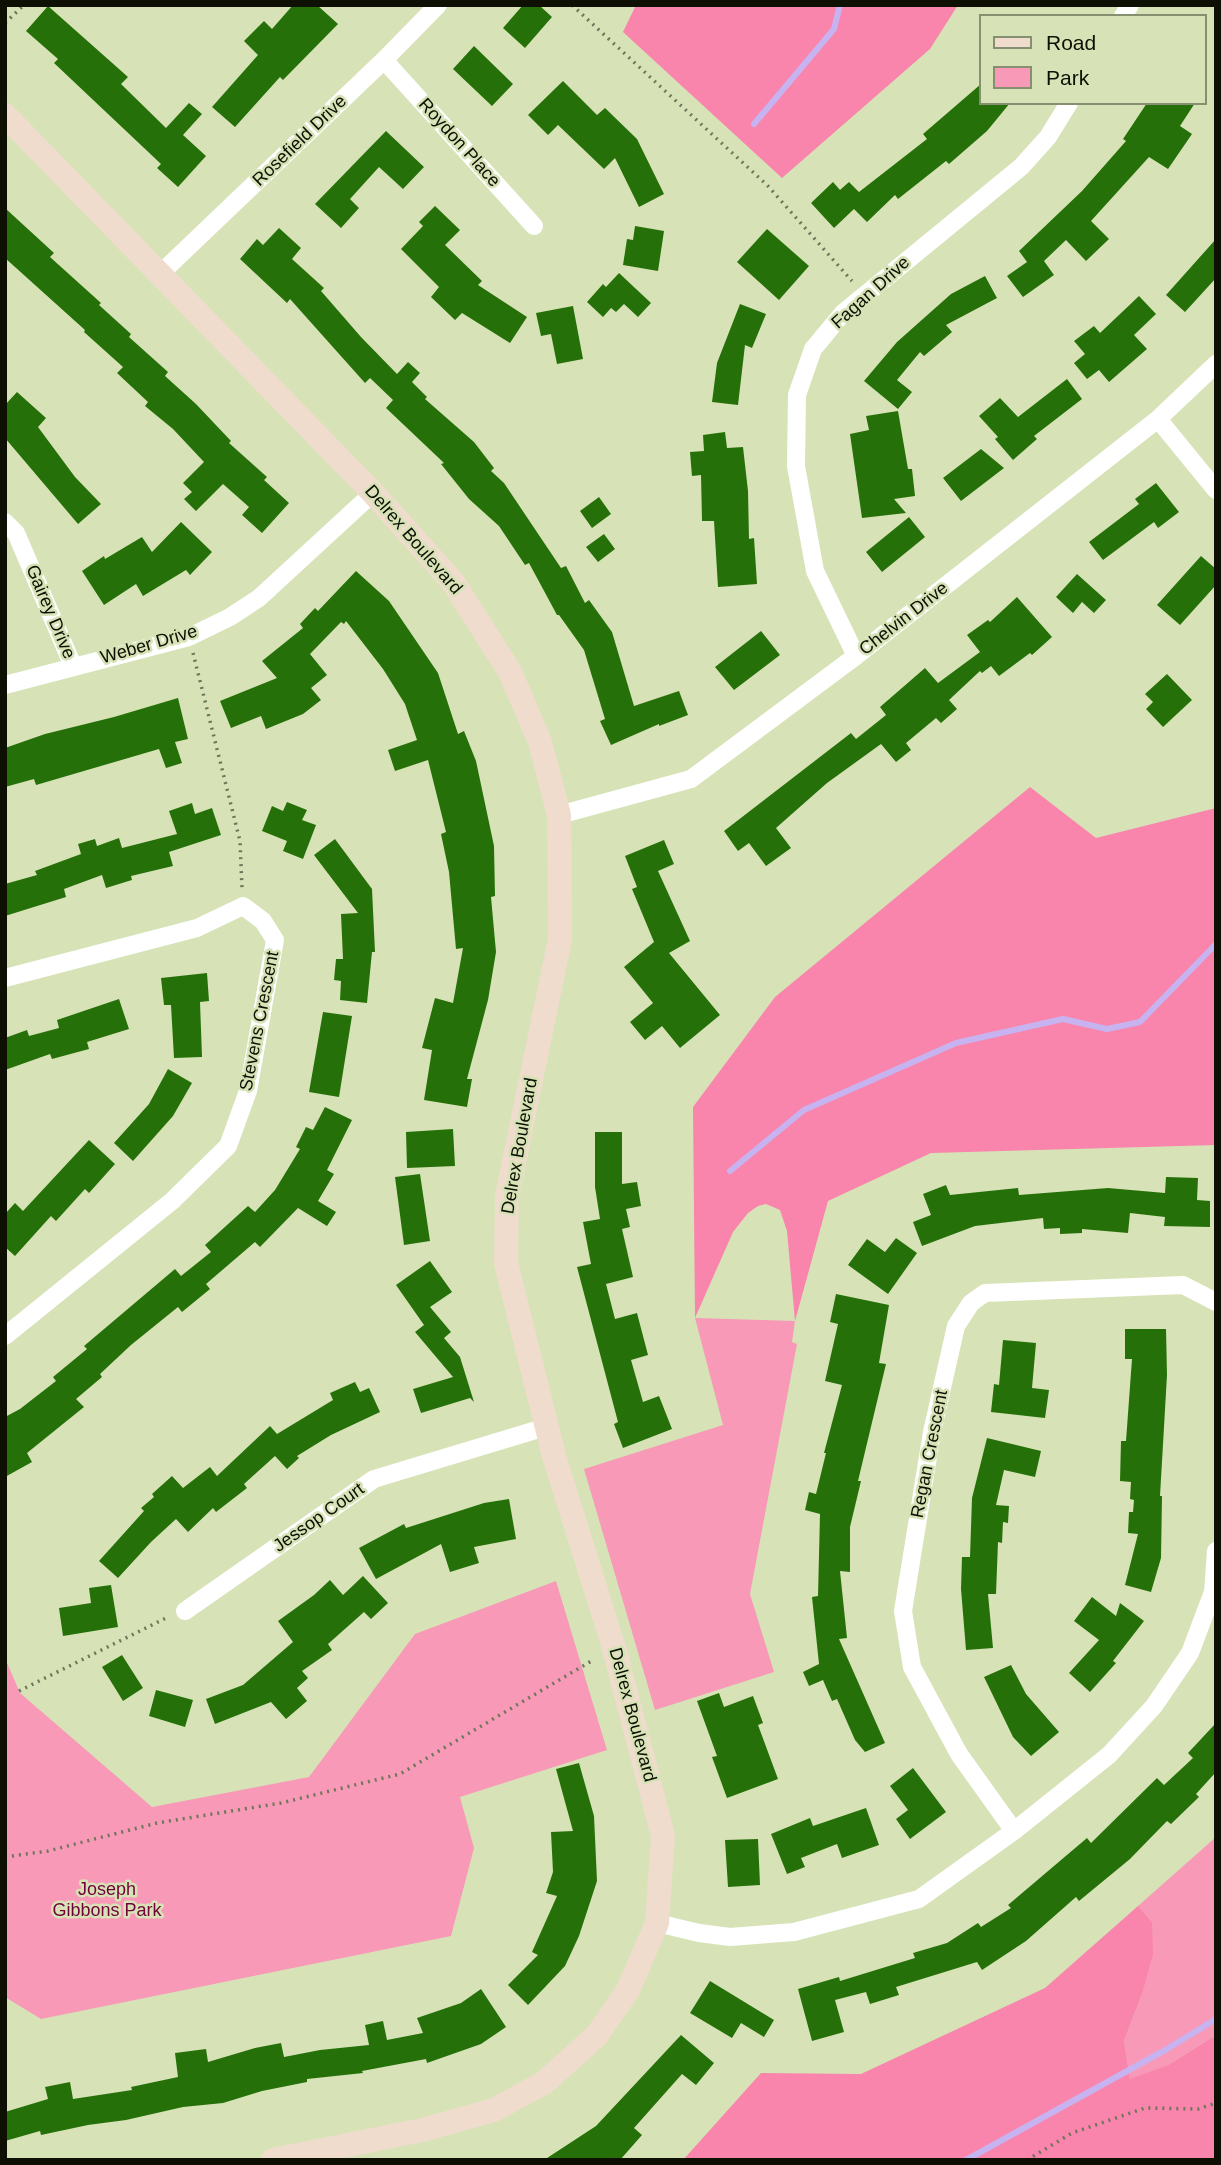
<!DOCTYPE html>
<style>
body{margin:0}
#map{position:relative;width:1221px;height:2165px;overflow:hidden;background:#d7e3b7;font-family:Helvetica,sans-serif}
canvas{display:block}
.frame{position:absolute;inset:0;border:7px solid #0d1003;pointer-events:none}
.legend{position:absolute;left:979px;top:14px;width:228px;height:91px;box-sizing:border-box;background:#d7e3b7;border:2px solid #868f6f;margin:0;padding:9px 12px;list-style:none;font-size:21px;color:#0d1003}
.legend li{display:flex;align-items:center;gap:14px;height:35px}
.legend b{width:35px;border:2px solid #868f6f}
</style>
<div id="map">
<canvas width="1221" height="2165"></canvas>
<div class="frame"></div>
<ul class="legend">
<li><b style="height:9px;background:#efdccd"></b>Road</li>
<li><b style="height:19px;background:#f799b7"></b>Park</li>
</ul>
</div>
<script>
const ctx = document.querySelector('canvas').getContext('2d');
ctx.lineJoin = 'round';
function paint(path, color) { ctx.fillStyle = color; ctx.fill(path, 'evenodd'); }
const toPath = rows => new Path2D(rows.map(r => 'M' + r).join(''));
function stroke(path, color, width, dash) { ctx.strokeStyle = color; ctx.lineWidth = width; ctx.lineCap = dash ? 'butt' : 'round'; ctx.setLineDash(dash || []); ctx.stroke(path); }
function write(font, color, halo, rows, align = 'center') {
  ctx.font = font + ' Helvetica,sans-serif'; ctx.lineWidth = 5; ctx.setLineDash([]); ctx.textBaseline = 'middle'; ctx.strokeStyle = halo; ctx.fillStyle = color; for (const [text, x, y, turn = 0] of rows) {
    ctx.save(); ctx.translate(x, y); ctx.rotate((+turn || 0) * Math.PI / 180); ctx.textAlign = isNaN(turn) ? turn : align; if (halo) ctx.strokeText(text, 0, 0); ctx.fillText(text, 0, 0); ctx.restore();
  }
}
paint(toPath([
 [695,1318,795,1321,792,1342,797,1344,750,1594,774,1672,655,1710,584,1469,723,1425],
 [556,1581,607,1750,460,1797,474,1848,451,1936,41,2019,5,1997,5,1658,20,1693,152,1807,309,1777,415,1634],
 [1216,1837,1216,2035,1168,2065,1130,2080,1124,2041,1142,1994,1152,1922,1138,1906]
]), '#f799b7');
paint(toPath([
 [636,5,958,5,930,49,782,178,623,32],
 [1030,787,1096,838,1216,808,1216,1145,931,1153,828,1201,795,1321,787,1231,780,1210,766,1204,758,1206,748,1213,733,1232,695,1318,693,1107,775,997],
 [1138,1906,1152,1922,1153,1954,1142,1994,1124,2041,1130,2079,1168,2065,1216,2035,1216,2160,683,2160,761,2073,861,2074,1045,1988]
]), '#f984ac');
stroke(toPath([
 [754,124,834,29,840,5],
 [730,1171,804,1110,956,1043,1063,1019,1107,1029,1140,1022,1216,944],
 [966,2160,1167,2049,1216,2019]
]), '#c8b3f1', 6);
paint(toPath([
 [293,5,317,5,338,24,283,80,280,77,235,127,212,107,258,55,244,41,264,21,272,29],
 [523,5,539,5,552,17,525,48,503,28],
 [48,6,128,77,121,84,166,128,189,103,202,114,183,135,206,156,178,187,157,168,161,164,54,63,58,59,26,31],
 [474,46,513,84,492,106,453,69],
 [563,81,597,115,605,108,637,139,664,194,639,207,615,158,604,169,558,125,548,135,528,115],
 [981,84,981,103,1010,103,987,131,949,164,946,161,898,199,895,195,867,222,854,209,834,228,811,203,833,182,840,190,849,182,859,192,927,139,923,134],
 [1147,103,1195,103,1180,126,1192,134,1168,169,1149,157,1091,221,1109,239,1086,261,1066,240,1044,261,1054,275,1023,297,1007,276,1027,262,1019,251,1082,191,1126,141,1123,139],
 [386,131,424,167,403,189,379,167,350,199,359,208,341,228,315,204],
 [435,206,460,230,445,245,482,281,478,285,527,317,510,343,462,313,455,320,431,297,439,287,401,249,423,226,419,222],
 [5,208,54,253,50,257,101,303,99,305,131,334,129,337,168,372,165,376,196,404,231,441,229,443,267,477,264,480,289,503,262,533,242,515,249,507,223,484,196,511,184,499,192,492,183,483,204,462,173,429,145,406,148,402,117,373,123,367,84,332,85,330,5,258],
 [635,226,664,231,658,271,623,265,627,239,633,240],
 [279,228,301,248,292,259,324,288,321,291,361,337,397,374,408,362,420,373,412,382,427,397,425,399,474,442,494,468,491,471,504,483,561,568,566,566,585,603,589,600,612,632,634,706,679,691,688,715,659,726,659,724,611,745,600,721,605,719,584,650,559,615,557,615,529,563,525,565,499,526,469,499,441,464,444,463,386,408,393,400,370,378,365,383,290,299,287,303,240,259,257,239,263,245],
 [767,229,809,266,779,300,737,262],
 [1216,239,1216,278,1185,312,1166,295],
 [619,273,651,303,638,317,624,304,616,312,611,308,603,317,587,302,603,284,606,287],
 [985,276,997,298,946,325,952,332,924,356,920,352,897,380,912,392,898,409,864,381,897,342,951,294],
 [1139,296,1156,314,1134,335,1147,349,1109,382,1099,370,1087,379,1074,363,1085,354,1074,341,1094,326,1100,333],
 [740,304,766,314,752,348,745,345,738,405,712,402,717,363],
 [573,306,583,359,557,364,551,334,541,336,536,313],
 [1067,379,1082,399,1034,436,1037,439,1013,460,995,439,998,437,979,416,1000,398,1018,417],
 [17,392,46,418,38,427,75,477,101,504,78,524,5,438,5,405],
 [898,411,908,469,912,469,915,496,894,499,906,513,862,518,850,434,869,430,866,416],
 [725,432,727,448,743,447,748,491,749,539,754,538,757,584,718,587,714,521,702,521,701,475,692,476,690,452,704,451,703,435],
 [981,449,1004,468,961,501,943,478],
 [1156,483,1179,512,1158,528,1154,522,1103,560,1089,542,1139,504,1135,499],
 [599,497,611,514,592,528,580,511],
 [909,517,925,537,882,572,866,552],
 [181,522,212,552,190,575,186,570,143,596,136,584,104,605,82,571,104,556,105,559,142,537,152,552],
 [604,534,615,549,598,562,586,547],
 [1201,556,1216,569,1216,585,1180,625,1157,605],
 [356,571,389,601,438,673,458,734,464,731,476,761,494,846,495,896,491,897,496,952,488,1000,467,1079,472,1079,467,1107,424,1100,432,1050,422,1048,435,998,453,1003,463,948,456,949,449,872,441,834,446,832,428,760,395,771,388,750,417,740,405,704,383,669,346,621,344,624,341,622,310,654,327,675,311,688,321,700,303,714,266,729,261,716,231,728,220,701,277,678,262,661,303,628,300,624,315,608,318,611],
 [1077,574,1106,600,1094,613,1082,602,1073,613,1056,597],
 [1017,597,1052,637,1032,655,1030,653,999,676,991,666,982,673,980,671,949,700,957,709,941,723,936,718,906,743,911,750,896,762,881,744,827,783,776,828,791,848,766,866,749,843,738,851,724,831,851,733,856,739,886,715,880,707,925,668,938,683,980,652,967,635,988,620,990,622],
 [761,631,780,655,734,690,715,667],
 [1167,674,1192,700,1163,727,1146,709,1153,702,1145,694],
 [178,698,188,739,175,742,182,763,166,768,159,749,36,785,34,779,5,787,5,748,45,734,114,717],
 [287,802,307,810,302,820,316,825,303,859,283,851,287,841,262,831,272,806,283,811],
 [192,803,195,814,212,808,221,835,169,852,173,866,131,876,132,880,106,888,102,875,64,889,66,897,5,916,5,884,37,875,35,871,81,854,78,844,95,839,97,846,119,838,122,848,177,834,169,811],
 [335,839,372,889,375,952,372,952,367,1003,340,1000,341,981,334,980,336,959,343,959,341,914,358,913,314,855],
 [664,840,674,864,658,871,690,941,669,953,720,1015,680,1048,662,1026,645,1040,630,1022,653,1003,624,967,654,942,632,889,637,887,625,856],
 [207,973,209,1001,200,1002,202,1057,174,1058,171,1005,164,1005,161,978],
 [119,999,129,1029,87,1042,89,1049,52,1059,50,1054,5,1070,5,1038,27,1030,29,1036,59,1028,57,1020],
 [323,1012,352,1016,339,1097,309,1092],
 [168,1069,192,1083,173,1116,133,1161,114,1143,149,1104],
 [325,1107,352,1120,327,1170,334,1174,318,1201,336,1212,327,1226,298,1208,260,1247,255,1242,206,1284,210,1289,182,1312,178,1307,131,1345,100,1374,102,1377,76,1399,84,1407,27,1453,32,1462,5,1477,5,1417,20,1409,56,1381,53,1377,87,1349,84,1346,175,1269,181,1276,211,1252,205,1245,248,1206,255,1212,275,1190,300,1149,296,1147,306,1127,313,1130],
 [453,1129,455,1166,407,1168,406,1132],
 [595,1132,622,1132,622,1184,637,1182,641,1206,626,1209,630,1227,622,1229,633,1277,606,1284,615,1319,637,1313,648,1355,631,1360,643,1402,659,1396,672,1429,623,1448,614,1424,618,1422,577,1267,591,1264,583,1222,600,1219,595,1187],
 [89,1140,115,1164,89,1193,85,1189,56,1221,51,1216,15,1256,5,1247,5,1214,15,1203,23,1211],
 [420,1174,430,1241,404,1245,395,1177],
 [1166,1177,1198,1178,1197,1200,1210,1201,1210,1227,1164,1226,1165,1217,1130,1213,1128,1233,1082,1229,1082,1233,1060,1234,1060,1228,1044,1229,1043,1218,975,1226,922,1246,913,1222,931,1215,923,1194,946,1185,950,1195,1018,1188,1019,1195,1108,1188,1165,1193],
 [896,1238,917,1253,888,1294,848,1265,867,1239,885,1252],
 [430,1261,452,1292,430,1307,451,1332,444,1338,460,1357,474,1402,470,1398,421,1413,413,1389,453,1377,415,1332,424,1325,396,1285],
 [836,1294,889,1305,879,1363,886,1364,858,1481,861,1481,850,1527,850,1572,840,1571,847,1638,839,1639,885,1743,865,1752,855,1740,837,1699,832,1701,823,1680,809,1686,803,1672,819,1664,812,1597,818,1596,820,1514,805,1510,809,1492,816,1494,826,1453,824,1453,842,1385,825,1381,838,1324,830,1322],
 [1125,1329,1166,1329,1167,1375,1160,1496,1162,1496,1161,1558,1151,1592,1125,1585,1138,1534,1128,1533,1129,1512,1133,1512,1134,1500,1130,1499,1131,1482,1120,1481,1121,1441,1126,1441,1132,1359,1125,1359],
 [1003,1340,1036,1343,1032,1388,1049,1390,1045,1418,991,1412,994,1384,999,1385],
 [355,1382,360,1392,369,1388,380,1412,331,1435,297,1456,299,1458,287,1469,275,1456,244,1484,247,1488,216,1512,213,1508,188,1532,176,1519,151,1542,118,1578,99,1561,144,1511,141,1508,154,1497,152,1494,172,1476,183,1488,210,1467,217,1476,270,1426,277,1434,333,1400,330,1393],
 [987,1438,1041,1451,1035,1477,1004,1470,996,1505,1009,1506,1008,1523,1003,1522,1002,1543,998,1542,996,1594,988,1594,993,1648,966,1650,961,1589,962,1557,970,1557,972,1498],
 [509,1499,516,1539,474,1547,479,1563,450,1572,441,1544,376,1579,359,1548,404,1524,406,1528,484,1503],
 [363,1576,388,1603,371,1619,364,1612,328,1644,332,1650,302,1671,308,1678,297,1688,307,1701,286,1719,271,1702,215,1724,206,1699,243,1685,293,1642,278,1621,314,1595,330,1580,343,1595],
 [111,1585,118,1627,63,1636,59,1608,91,1603,89,1588],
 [1092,1597,1116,1616,1120,1603,1144,1621,1113,1661,1116,1663,1090,1692,1069,1673,1099,1640,1074,1621],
 [122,1655,143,1688,123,1701,102,1667],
 [1011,1665,1026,1694,1059,1732,1031,1756,1013,1737,984,1677],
 [156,1690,193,1700,185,1727,149,1716],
 [719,1693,724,1707,753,1696,763,1723,758,1725,778,1779,727,1798,712,1757,717,1756,697,1701],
 [1216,1723,1216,1772,1196,1794,1199,1797,1171,1824,1167,1821,1130,1859,1079,1901,1076,1897,1026,1941,982,1970,977,1962,896,1987,899,1995,870,2004,866,1992,835,2000,844,2032,812,2041,798,1989,839,1977,840,1981,915,1958,913,1953,947,1943,978,1923,981,1927,1011,1908,1008,1905,1087,1838,1091,1843,1157,1778,1164,1785,1193,1758,1188,1753],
 [579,1763,594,1816,597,1881,579,1936,565,1966,528,2005,508,1985,538,1955,532,1952,557,1896,546,1893,553,1872,551,1832,573,1831,556,1769],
 [913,1768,946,1812,910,1839,896,1819,908,1810,890,1786],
 [866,1808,879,1845,842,1858,837,1844,801,1858,805,1867,787,1874,771,1834,810,1818,813,1826],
 [758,1839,760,1885,728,1887,725,1840],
 [710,1981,774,2020,764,2037,741,2023,732,2038,690,2013],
 [481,1989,506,2027,481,2044,427,2063,426,2059,362,2071,363,2073,307,2079,307,2082,262,2091,223,2103,183,2107,126,2120,88,2125,41,2135,40,2131,5,2141,5,2112,48,2099,45,2087,70,2082,73,2099,132,2090,131,2087,178,2077,175,2053,206,2049,208,2062,255,2048,281,2043,284,2057,320,2050,369,2045,365,2025,383,2021,387,2040,423,2033,417,2018,461,2003],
 [681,2035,714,2063,696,2085,682,2074,634,2128,642,2135,620,2160,544,2160,596,2126]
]), '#267009');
stroke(toPath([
 [572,5,767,185,852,281],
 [5,23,24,5],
 [193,653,240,841,242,888],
 [19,1691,168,1617],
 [5,1857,48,1851,157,1823,281,1803,400,1774,593,1660],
 [1027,2160,1072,2133,1145,2108,1198,2109,1216,2103]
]), '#6e765a', 3.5, [2, 5]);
stroke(toPath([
 [1123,16,1130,5],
 [384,60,534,226],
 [160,274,384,60,438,5],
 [1158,419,1216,490],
 [5,522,16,533,73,666],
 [856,656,815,571,796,466,797,395,813,349,843,313,1021,167,1048,137,1069,103],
 [5,685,189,637,230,617,259,598,373,493],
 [559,815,691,779,856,656,1158,419,1216,364],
 [5,978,197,928,243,906,263,921,275,940,248,1091,228,1146,172,1201,5,1336],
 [185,1611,374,1479,546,1427],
 [1014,1831,959,1754,912,1667,903,1611,932,1432,956,1326,971,1303,985,1293,1183,1285,1216,1302],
 [657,1923,699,1933,730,1937,794,1932,919,1899,1014,1831,1109,1755,1154,1706,1190,1653,1213,1592,1216,1551]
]), '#fff', 18);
stroke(toPath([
 [5,115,373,493,453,582,510,672,540,742,559,815,560,939,507,1196,506,1263,554,1456,614,1648,663,1836,657,1923,628,1990,597,2035,545,2082,494,2110,422,2130,273,2160]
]), '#efdccd', 24);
write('18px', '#0d1003', '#d7e3b7', [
 ["Rosefield Drive",300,141,-44],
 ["Roydon Place",459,143,48],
 ["Fagan Drive",871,293,-42],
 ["Delrex Boulevard",413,540,49],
 ["Gairey Drive",50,612,67],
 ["Chelvin Drive",904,619,-38],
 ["Weber Drive",149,645,-16],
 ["Stevens Crescent",260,1021,-79],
 ["Delrex Boulevard",520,1146,-80],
 ["Regan Crescent",930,1454,-79],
 ["Jessop Court",319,1518,-35],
 ["Delrex Boulevard",632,1715,75]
]);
write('18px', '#71033a', '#d7e3b7', [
 ["Joseph",107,1890],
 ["Gibbons Park",107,1911]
]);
</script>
